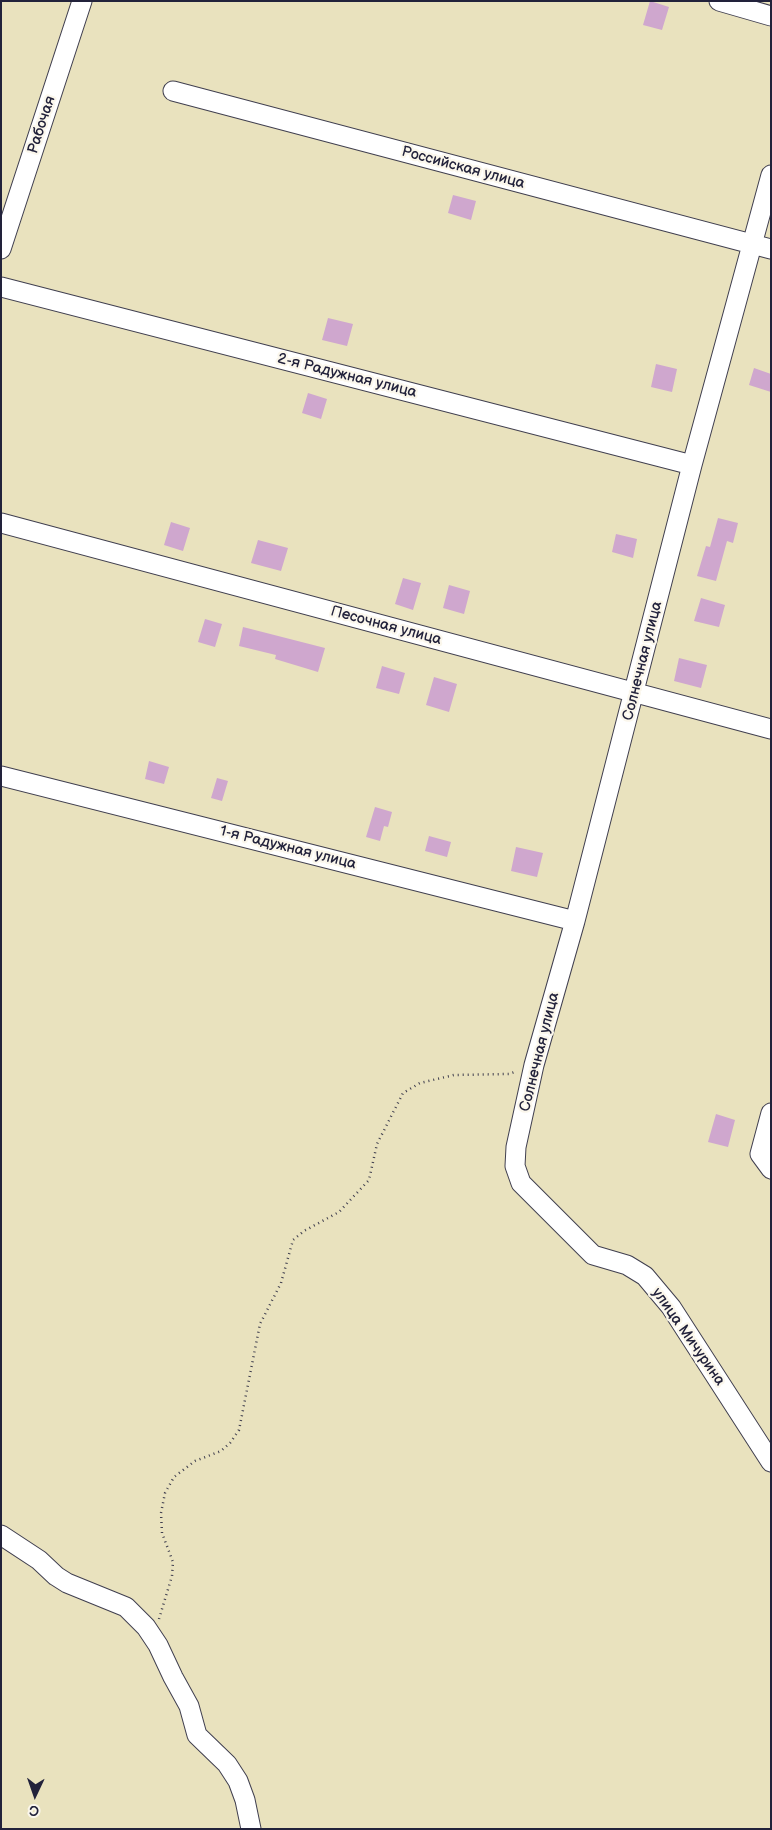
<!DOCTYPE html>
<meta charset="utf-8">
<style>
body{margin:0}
#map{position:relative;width:772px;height:1830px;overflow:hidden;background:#e9e2be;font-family:"Balsamiq Sans",sans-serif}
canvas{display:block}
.frame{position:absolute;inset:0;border:2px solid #22223b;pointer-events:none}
.north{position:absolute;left:10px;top:1770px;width:50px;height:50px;-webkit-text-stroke:4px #fbf7ec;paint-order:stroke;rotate:183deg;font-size:14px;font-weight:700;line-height:20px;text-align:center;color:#22223b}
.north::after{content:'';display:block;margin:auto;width:18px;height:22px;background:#22223b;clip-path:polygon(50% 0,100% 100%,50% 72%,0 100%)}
</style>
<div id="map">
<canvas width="772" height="1830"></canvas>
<div class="frame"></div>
<div class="north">С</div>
</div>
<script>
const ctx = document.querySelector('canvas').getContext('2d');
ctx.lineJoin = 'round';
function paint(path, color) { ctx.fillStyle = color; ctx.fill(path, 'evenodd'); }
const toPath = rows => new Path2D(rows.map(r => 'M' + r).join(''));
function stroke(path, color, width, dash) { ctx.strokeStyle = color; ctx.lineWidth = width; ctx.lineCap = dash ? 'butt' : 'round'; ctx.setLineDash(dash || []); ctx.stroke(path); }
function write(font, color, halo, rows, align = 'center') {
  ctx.font = font + ' "Balsamiq Sans",sans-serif'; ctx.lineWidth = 4.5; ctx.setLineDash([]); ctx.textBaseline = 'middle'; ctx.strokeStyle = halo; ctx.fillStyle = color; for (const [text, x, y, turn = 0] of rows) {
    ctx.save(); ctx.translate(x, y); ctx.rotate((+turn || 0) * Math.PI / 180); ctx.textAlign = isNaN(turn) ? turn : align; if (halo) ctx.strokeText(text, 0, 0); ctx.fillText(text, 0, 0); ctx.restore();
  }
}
paint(toPath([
 [650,1,669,7,662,30,643,25],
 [453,195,476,201,471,220,448,213],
 [328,318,353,324,347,346,322,340],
 [656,364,677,369,672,392,651,387],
 [754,368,771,374,771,392,749,385],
 [308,393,327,399,321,419,302,413],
 [718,518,738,523,733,543,727,541,716,581,697,576,706,546,710,547],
 [171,522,190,528,183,551,164,545],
 [616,534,637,539,633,558,612,552],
 [258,540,288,548,281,571,251,563],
 [403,578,421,583,413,610,395,604],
 [449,585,470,591,464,614,443,608],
 [701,598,725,605,719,627,694,621],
 [205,619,222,624,215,647,198,642],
 [243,627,325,648,318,672,275,659,276,655,239,646],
 [679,658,707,665,701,688,674,681],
 [382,666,405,673,399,694,376,688],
 [434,677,457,684,449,712,426,705],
 [149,761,169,767,164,784,145,779],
 [217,778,228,781,222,801,211,798],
 [375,807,392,812,388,827,384,826,380,841,366,837],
 [429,836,451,842,447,857,425,851],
 [516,847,543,853,537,877,511,871],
 [716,1114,735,1120,728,1147,708,1142]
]), '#cfa7ce');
const minor = toPath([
 [719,1,771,16],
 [173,91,771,249],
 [771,175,692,465,575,921,534,1065,516,1147,515,1166,521,1183,593,1255,627,1265,645,1276,671,1307,771,1462],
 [1,249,82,1],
 [1,287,692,465],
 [1,523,771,729],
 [1,776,575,921],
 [771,1113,760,1154,771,1169],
 [1,1535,39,1560,56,1576,67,1583,126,1607,146,1627,158,1645,173,1677,189,1706,197,1735,227,1764,238,1781,245,1800,251,1829]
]);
stroke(minor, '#403f4f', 21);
stroke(toPath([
 [159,1619,172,1576,173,1562,162,1533,161,1513,165,1493,174,1477,195,1461,221,1451,230,1443,239,1430,260,1324,281,1283,293,1240,304,1231,339,1212,369,1180,377,1144,403,1093,420,1083,454,1075,509,1074,517,1071]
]), '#403f4f', 2.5, [1, 4]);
stroke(minor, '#fff', 19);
write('15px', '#22223b', '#fbf7ec', [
 ["Рабочая",42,125,-72],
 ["Российская улица",463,168,15],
 ["2-я Радужная улица",347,376,14],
 ["Песочная улица",386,626,15],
 ["Солнечная улица",643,661,-76],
 ["1-я Радужная улица",288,848,14],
 ["Солнечная улица",540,1052,-76],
 ["улица Мичурина",688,1337,55]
]);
</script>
